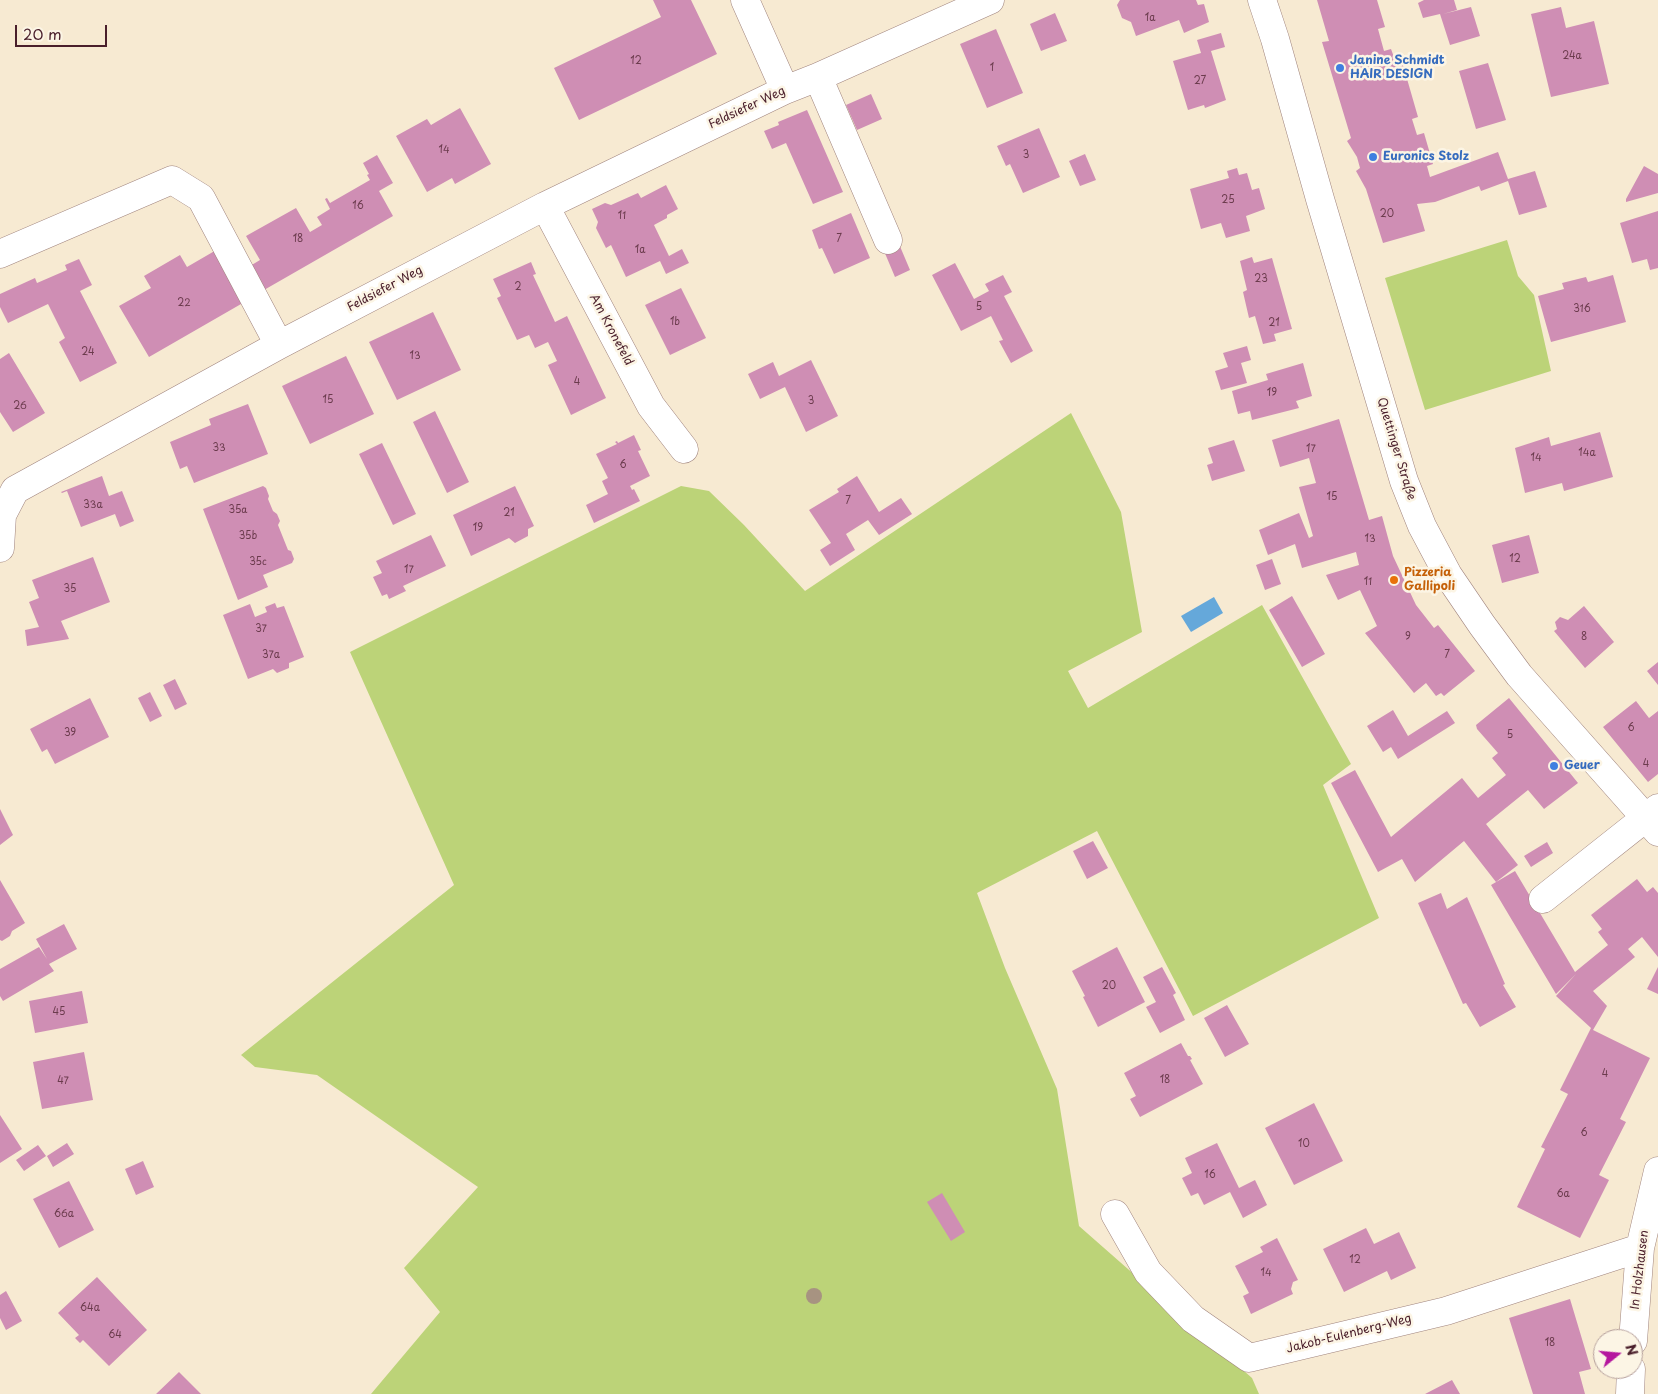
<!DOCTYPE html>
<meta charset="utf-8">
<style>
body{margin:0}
#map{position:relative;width:1658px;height:1394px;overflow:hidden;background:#f7ead2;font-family:"Playpen Sans",sans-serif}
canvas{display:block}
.north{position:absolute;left:1593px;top:1329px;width:50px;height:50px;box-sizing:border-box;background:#fcf5e5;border:1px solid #b59f9b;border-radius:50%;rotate:73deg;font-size:14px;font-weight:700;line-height:20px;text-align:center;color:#4a1f2b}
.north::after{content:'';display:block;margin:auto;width:18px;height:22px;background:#b5179e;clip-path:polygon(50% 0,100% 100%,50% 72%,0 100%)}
.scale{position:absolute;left:15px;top:25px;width:92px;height:22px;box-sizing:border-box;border:2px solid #4a1f2b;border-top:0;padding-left:6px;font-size:15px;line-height:18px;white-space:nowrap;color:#4a1f2b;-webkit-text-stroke:4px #fcf5e5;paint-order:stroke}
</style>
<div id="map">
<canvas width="1658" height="1394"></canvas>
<div class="north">N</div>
<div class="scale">20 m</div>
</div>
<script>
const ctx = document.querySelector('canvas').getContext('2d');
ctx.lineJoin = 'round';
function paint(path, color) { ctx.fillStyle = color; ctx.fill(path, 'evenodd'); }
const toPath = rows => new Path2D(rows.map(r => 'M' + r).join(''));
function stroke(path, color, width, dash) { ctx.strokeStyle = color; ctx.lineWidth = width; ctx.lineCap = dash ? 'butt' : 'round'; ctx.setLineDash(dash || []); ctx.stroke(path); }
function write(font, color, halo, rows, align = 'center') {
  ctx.font = font + ' "Playpen Sans",sans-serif'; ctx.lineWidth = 5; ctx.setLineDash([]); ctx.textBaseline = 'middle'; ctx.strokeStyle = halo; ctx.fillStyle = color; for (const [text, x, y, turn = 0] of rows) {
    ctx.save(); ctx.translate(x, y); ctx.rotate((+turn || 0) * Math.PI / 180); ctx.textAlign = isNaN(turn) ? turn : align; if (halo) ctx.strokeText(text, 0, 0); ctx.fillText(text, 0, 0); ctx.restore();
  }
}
paint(toPath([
 [1507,240,1518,276,1534,295,1551,371,1425,410,1385,278],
 [1071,413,1121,512,1142,632,1068,671,1088,708,1262,605,1351,764,1323,785,1379,918,1193,1016,1097,831,977,893,1005,968,1057,1089,1079,1226,1252,1378,1259,1394,371,1394,440,1312,404,1268,478,1187,317,1075,255,1067,241,1055,454,885,350,652,681,486,709,491,744,525,805,591]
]), '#bcd378');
paint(toPath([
 [1214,597,1223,613,1191,632,1181,616]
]), '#65a8da');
paint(toPath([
 [653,0,691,0,717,54,579,120,554,68,661,17],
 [1120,0,1196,0,1198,5,1204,4,1209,22,1184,33,1179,20,1136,36,1131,22,1122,18,1117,5],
 [1317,0,1377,0,1385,27,1378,29,1384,51,1391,49,1395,60,1401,58,1418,117,1412,119,1417,135,1424,133,1433,164,1427,166,1430,177,1498,152,1508,179,1535,171,1547,207,1519,215,1508,181,1481,191,1479,186,1435,202,1417,204,1425,231,1383,243,1366,189,1356,171,1360,168,1357,157,1347,141,1351,138,1322,42,1329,41],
 [1424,0,1454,0,1457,10,1443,14,1471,7,1480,36,1450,45,1440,14,1423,18,1418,3],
 [1561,7,1566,28,1594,21,1609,84,1551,97,1531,14],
 [1055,13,1067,41,1041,51,1030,24],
 [996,29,1023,93,987,108,960,44],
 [1221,33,1225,47,1211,51,1226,100,1205,108,1204,105,1188,110,1173,61,1201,53,1197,40],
 [1488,63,1506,120,1476,129,1459,71],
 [871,94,882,119,857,130,846,105],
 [460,108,491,164,455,184,452,178,427,192,396,136,427,119,431,125],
 [807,110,843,192,813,204,786,143,772,149,764,131,779,125,778,122],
 [1039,128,1060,177,1023,193,1010,164,1006,166,997,146],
 [1085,154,1096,180,1080,186,1069,161],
 [377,155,393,183,379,191,393,216,264,290,250,266,260,260,246,236,296,208,310,232,322,225,317,217,330,209,325,199,327,198,330,203,370,180,367,175,369,174,363,163],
 [1644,166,1658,174,1658,193,1626,202,1626,199],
 [1237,168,1239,175,1247,173,1252,190,1259,188,1265,209,1246,216,1250,231,1226,238,1221,223,1201,229,1190,189,1229,178,1227,171],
 [666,185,678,209,667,215,667,218,654,225,669,256,682,249,689,263,666,274,660,261,626,277,611,245,606,248,596,228,598,222,592,209,605,203,611,205,638,193,641,198],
 [1658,211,1658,268,1650,270,1647,259,1632,263,1620,223],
 [851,213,870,258,834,274,822,248,819,249,812,230],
 [899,244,910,270,895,277,884,251],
 [218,249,248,300,149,357,119,306,151,288,144,276,180,255,187,267],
 [1252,257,1254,263,1272,258,1292,329,1274,334,1276,341,1263,344,1255,316,1249,318,1243,292,1247,290,1240,261],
 [79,259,92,285,80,291,117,363,80,382,59,342,65,338,48,304,8,323,0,307,0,294,35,278,37,283,67,270,65,265],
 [531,262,536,274,533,275,555,322,567,316,606,398,571,415,548,365,557,361,548,342,535,348,529,335,517,340,497,298,501,296,493,279],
 [955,263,974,299,989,291,985,284,1003,275,1012,292,1004,296,1033,351,1011,363,999,341,1003,340,991,316,961,331,932,275],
 [1613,275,1626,322,1551,342,1538,296,1564,289,1562,283,1586,277,1588,282],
 [681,288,706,338,670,355,645,305],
 [433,312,461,370,397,400,369,342],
 [1247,346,1251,360,1241,363,1247,383,1221,390,1215,371,1228,367,1223,353],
 [9,353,45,413,13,432,0,412,0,359],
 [346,356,374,414,310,444,282,386],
 [811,360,838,416,806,432,785,387,760,399,748,374,773,362,779,376],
 [1303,363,1312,396,1296,401,1299,408,1252,420,1250,411,1238,414,1232,391,1268,380,1266,374],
 [248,404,268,454,194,483,187,466,180,469,170,442,211,425,209,419],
 [435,411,469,482,447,493,413,422],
 [1339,419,1369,520,1382,516,1393,556,1416,605,1434,628,1438,625,1475,671,1444,696,1441,693,1436,696,1426,683,1414,693,1365,633,1377,626,1360,590,1338,600,1326,575,1359,565,1356,552,1302,568,1295,544,1268,555,1259,530,1299,513,1309,538,1313,536,1299,487,1316,483,1309,458,1280,467,1272,440],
 [1600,432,1613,477,1564,491,1562,483,1525,493,1515,448,1549,437,1551,446],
 [634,435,641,450,638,451,650,476,630,486,632,490,634,489,640,501,594,523,586,505,608,494,602,481,608,478,596,454,617,444,615,442,617,441,618,443],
 [1234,440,1245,471,1212,481,1207,465,1213,463,1208,448],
 [382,443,416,514,393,525,359,454],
 [102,476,109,496,122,491,134,521,120,527,115,514,81,527,67,491,62,493,61,492],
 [857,476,879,512,901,498,912,514,879,535,868,520,846,534,855,550,830,566,820,550,831,543,809,510,839,492,837,489],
 [263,486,266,488,269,496,268,499,273,511,277,514,280,521,278,525,288,550,291,551,294,559,292,563,263,575,268,587,238,600,203,509],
 [515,486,534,526,528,529,528,536,515,543,509,538,471,556,453,515],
 [431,535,446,566,403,586,406,591,389,599,387,594,382,596,373,577,382,573,376,561],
 [1529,535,1539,573,1502,583,1492,545],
 [93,557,110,602,61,621,69,639,27,646,25,630,39,627,29,602,39,598,32,580],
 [1272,559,1281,584,1265,590,1256,565],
 [1292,596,1325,654,1302,667,1269,610],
 [275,603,277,608,284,606,304,657,289,663,289,668,277,673,273,669,248,679,223,615,250,604,255,617,267,612,265,607],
 [1584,606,1614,642,1585,668,1554,631,1557,629,1555,622,1560,617,1568,620],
 [1658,662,1658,685,1647,671],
 [175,679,187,704,175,710,163,685],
 [150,692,162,716,150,722,138,698],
 [90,698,109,737,55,764,47,749,42,752,30,729],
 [1509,698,1578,783,1544,809,1528,790,1486,824,1518,865,1496,882,1464,841,1415,882,1402,859,1378,872,1331,783,1355,770,1391,837,1462,778,1478,798,1506,775,1492,758,1498,753,1477,729,1476,725],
 [1636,701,1649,718,1658,711,1658,774,1648,782,1603,727],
 [1393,710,1408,736,1447,711,1455,723,1398,759,1391,747,1383,752,1367,726],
 [0,809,13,835,0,845],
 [1093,841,1108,868,1087,879,1073,851],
 [1547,842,1553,853,1531,867,1524,856],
 [1515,871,1575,972,1608,945,1598,932,1602,929,1591,915,1637,879,1647,892,1653,887,1658,893,1658,957,1642,937,1628,949,1635,957,1593,991,1607,1006,1593,1030,1650,1058,1620,1119,1626,1122,1599,1175,1609,1180,1580,1238,1517,1207,1545,1149,1541,1147,1568,1094,1560,1090,1591,1028,1556,996,1576,974,1556,994,1491,885],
 [0,880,25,923,12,931,10,936,2,941,0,940],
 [1441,893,1447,909,1467,897,1505,984,1503,985,1516,1007,1480,1027,1466,1003,1463,1004,1418,903],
 [64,924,77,949,49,964,54,971,3,1001,0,996,0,969,39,947,47,959,36,939],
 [1117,947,1145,1002,1098,1027,1083,997,1085,996,1072,971],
 [1162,967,1176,993,1173,995,1185,1020,1160,1033,1146,1007,1156,1002,1143,977],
 [1658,967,1658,994,1647,989],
 [82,991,88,1023,35,1033,29,1001],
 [1227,1005,1249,1044,1225,1057,1204,1018],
 [1181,1043,1188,1056,1190,1056,1192,1059,1190,1060,1203,1084,1140,1117,1130,1099,1136,1096,1124,1073],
 [84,1052,93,1100,42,1109,33,1062],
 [1314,1103,1343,1161,1294,1185,1265,1128],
 [0,1115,22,1149,0,1163],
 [67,1143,74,1154,53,1167,47,1156],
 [1217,1143,1239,1188,1255,1180,1267,1205,1243,1218,1230,1192,1204,1205,1198,1193,1191,1196,1182,1178,1192,1173,1185,1158],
 [38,1145,46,1156,24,1171,16,1160],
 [143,1161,154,1187,136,1195,125,1169],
 [69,1181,94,1230,59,1248,33,1199],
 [942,1193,965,1232,951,1241,927,1202],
 [1366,1228,1374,1244,1399,1232,1416,1268,1391,1280,1387,1271,1344,1292,1323,1249],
 [1277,1238,1298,1280,1293,1282,1291,1289,1293,1294,1251,1314,1243,1296,1249,1293,1235,1266,1263,1252,1260,1247],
 [97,1277,147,1330,109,1366,83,1340,80,1343,75,1338,79,1335,58,1313],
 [6,1291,22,1321,6,1330,0,1318,0,1295],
 [1570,1299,1591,1369,1579,1372,1585,1394,1533,1394,1509,1318],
 [179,1372,201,1394,156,1394],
 [1452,1380,1460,1394,1425,1394]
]), '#cf8eb4');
const minor = toPath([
 [745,0,785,90],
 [1262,0,1275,39,1320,199,1404,481,1422,526,1448,575,1482,625,1519,675,1658,832],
 [818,77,888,240],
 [545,206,651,406,684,449],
 [0,254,172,180,201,198,279,345],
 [0,548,2,515,15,490,279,345,545,206,785,90,818,77,990,0],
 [1543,899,1658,808],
 [1115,1214,1148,1272,1193,1319,1249,1358,1446,1311,1640,1248],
 [1633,1341,1640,1248,1658,1171],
 [1630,1394,1631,1369]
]);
stroke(minor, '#a0847e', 29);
stroke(minor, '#fff', 28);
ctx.fillStyle = '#a79381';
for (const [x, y] of [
 [814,1296]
]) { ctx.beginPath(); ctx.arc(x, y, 8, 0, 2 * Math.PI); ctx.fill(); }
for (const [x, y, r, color] of [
 [1340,68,5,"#3f7fe0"],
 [1373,157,5,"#3f7fe0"],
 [1394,580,5,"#e8710a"],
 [1554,766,5,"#3f7fe0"]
]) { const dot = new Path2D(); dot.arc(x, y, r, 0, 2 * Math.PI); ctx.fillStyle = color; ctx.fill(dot); stroke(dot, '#fcf5e5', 2); }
write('10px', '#6b3b4d', null, [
 ["1a",1150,18],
 ["24a",1572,56],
 ["12",636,61],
 ["1",992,68],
 ["27",1200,81],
 ["14",444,150],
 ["3",1026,155],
 ["25",1228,200],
 ["16",358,206],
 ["20",1387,214],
 ["11",622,216],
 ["18",298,239],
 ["7",839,239],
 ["1a",640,250],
 ["23",1261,279],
 ["2",518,287],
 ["22",184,303],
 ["5",979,307],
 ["316",1582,309],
 ["1b",675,322],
 ["21",1274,323],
 ["24",88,352],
 ["13",415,356],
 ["4",577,382],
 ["19",1272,393],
 ["15",328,400],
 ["3",811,401],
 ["26",20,406],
 ["33",219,448],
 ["17",1311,449],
 ["14a",1587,453],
 ["14",1536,458],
 ["6",623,465],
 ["15",1332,497],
 ["7",848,501],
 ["33a",93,505],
 ["35a",238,510],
 ["21",509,513],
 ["19",478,528],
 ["35b",248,536],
 ["13",1370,539],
 ["12",1515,559],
 ["35c",258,562],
 ["17",409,570],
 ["11",1368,582],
 ["35",70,589],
 ["37",261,629],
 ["9",1408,637],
 ["8",1584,637],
 ["37a",271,655],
 ["7",1447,655],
 ["6",1631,728],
 ["39",70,733],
 ["5",1510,735],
 ["4",1646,764],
 ["20",1109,986],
 ["45",59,1012],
 ["4",1605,1074],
 ["18",1165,1080],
 ["47",63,1081],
 ["6",1584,1133],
 ["10",1304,1144],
 ["16",1210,1175],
 ["6a",1563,1194],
 ["66a",64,1214],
 ["12",1355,1260],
 ["14",1266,1273],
 ["64a",90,1308],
 ["64",115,1335],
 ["18",1550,1343]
]);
write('bold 12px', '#366cbe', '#fcf5e5', [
 ["Janine Schmidt",1350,61],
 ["HAIR DESIGN",1350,75],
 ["Euronics Stolz",1383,157],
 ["Geuer",1564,766]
], 'left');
write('12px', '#4a1f2b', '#fcf5e5', [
 ["Feldsiefer Weg",747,108,-25],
 ["Feldsiefer Weg",385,289,-28],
 ["Am Kronefeld",611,330,62],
 ["Quettinger Straße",1396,449,73],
 ["In Holzhausen",1640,1270,-83],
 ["Jakob-Eulenberg-Weg",1349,1334,-14]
]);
write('bold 12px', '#c56008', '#fcf5e5', [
 ["Pizzeria",1404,573],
 ["Gallipoli",1404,587]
], 'left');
</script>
